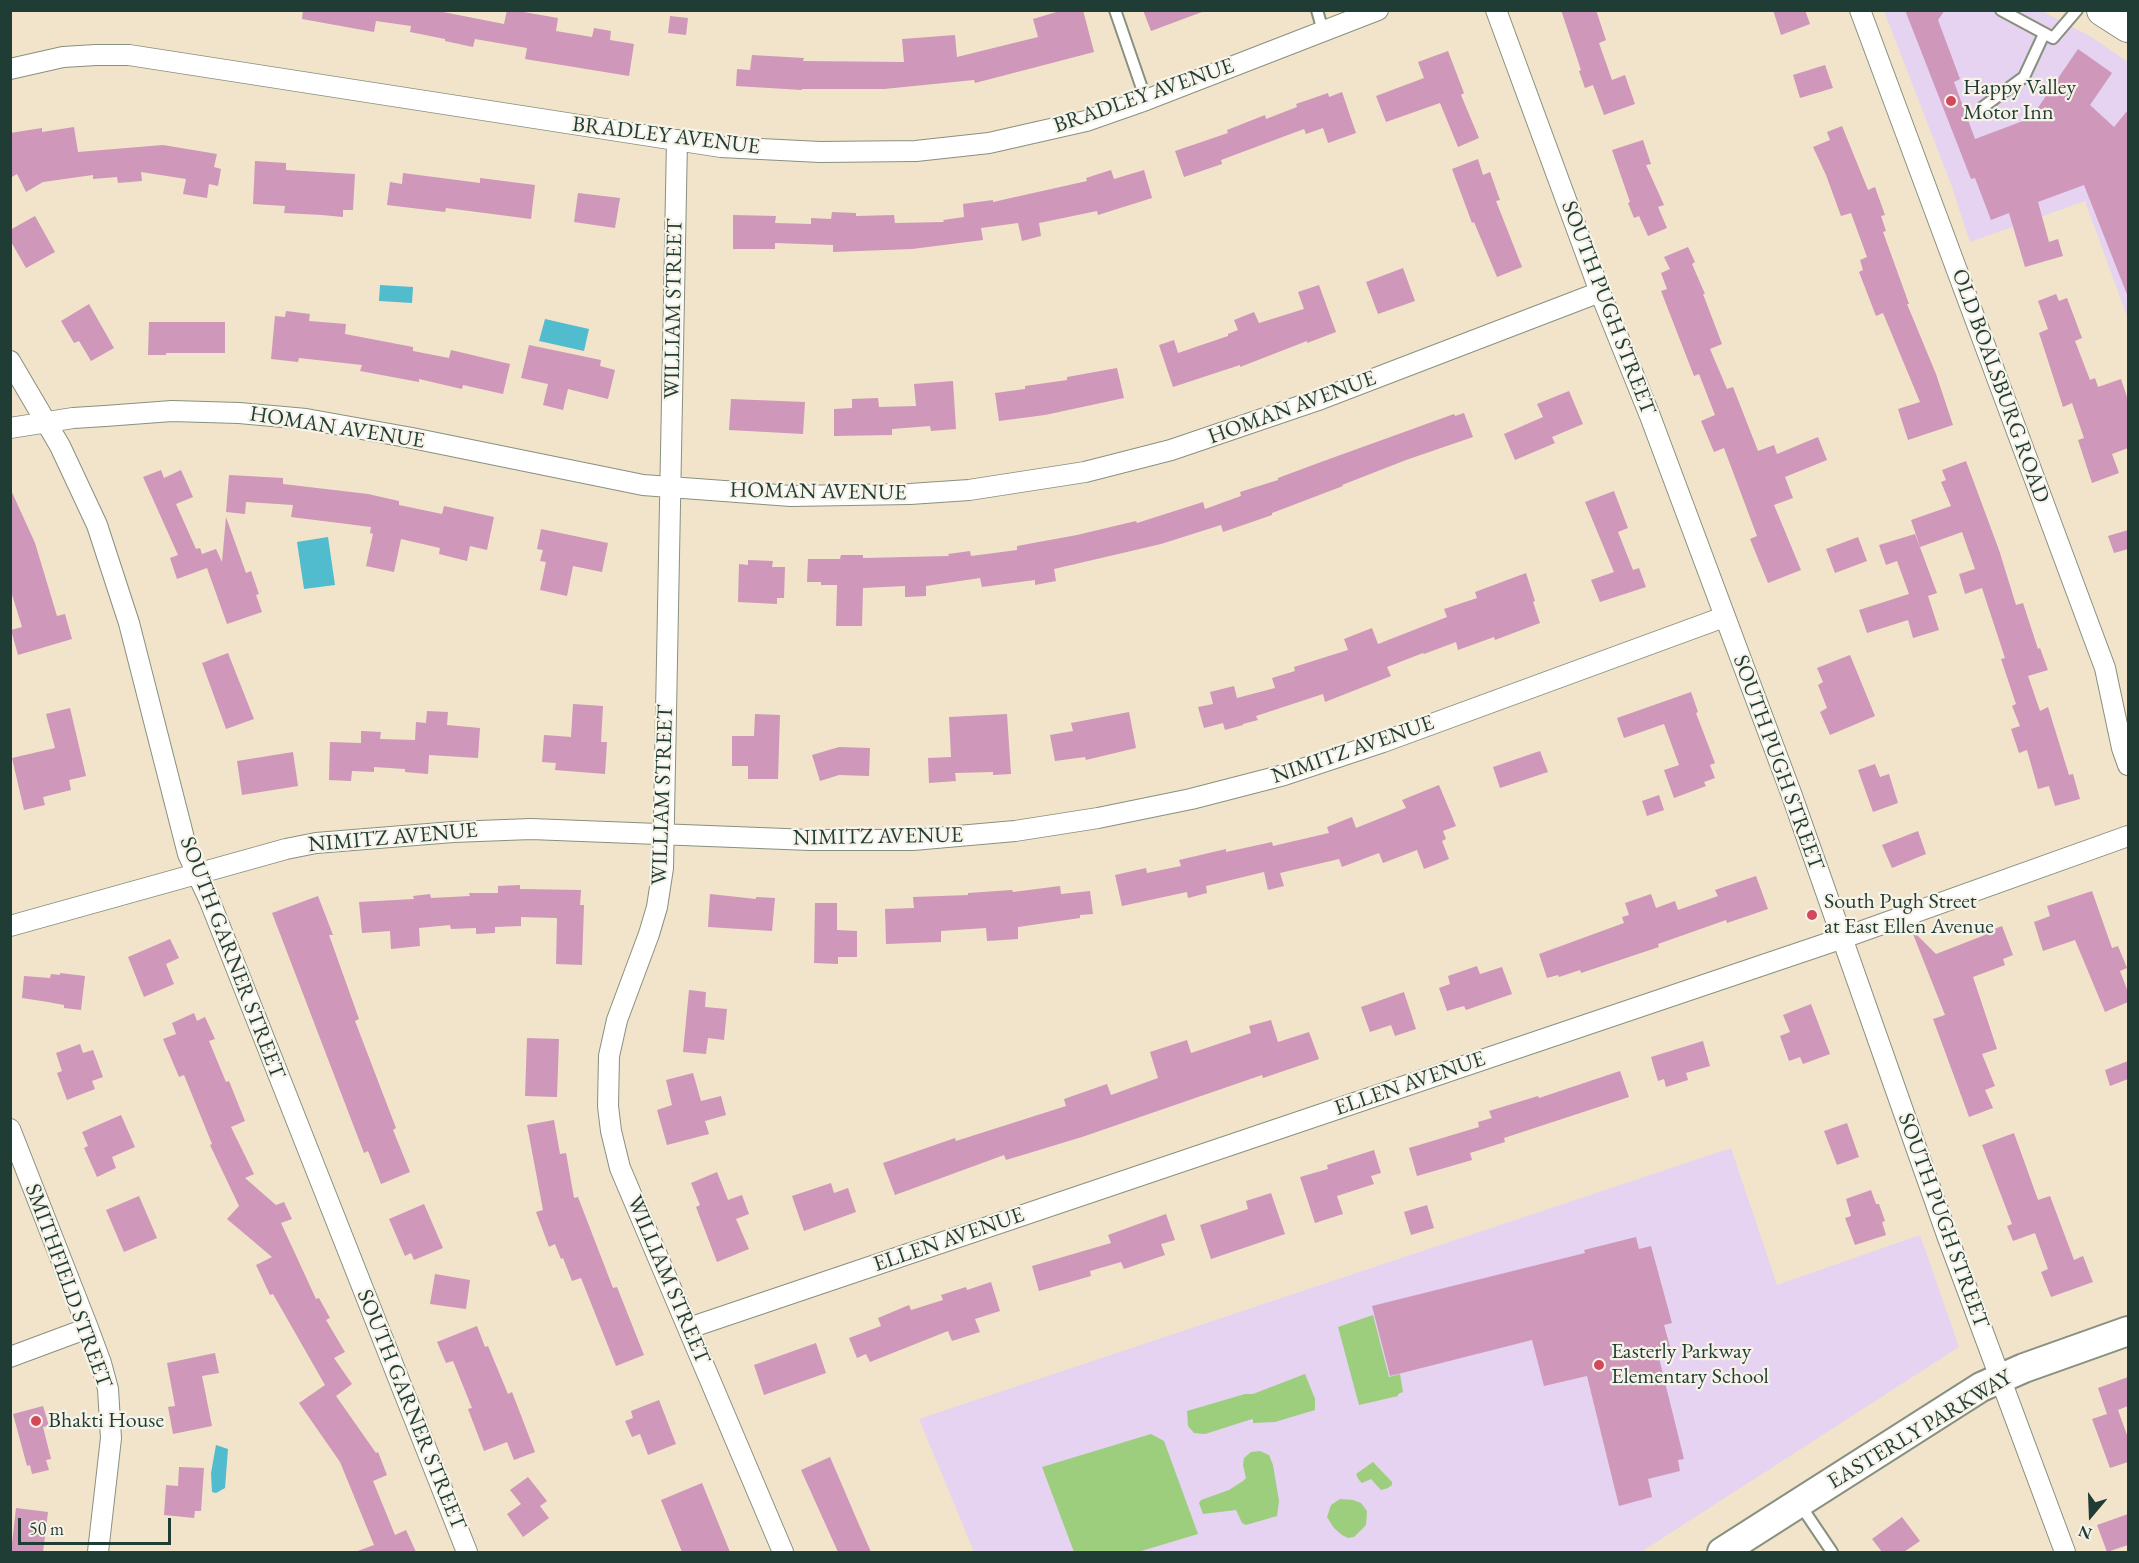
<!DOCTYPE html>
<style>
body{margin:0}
#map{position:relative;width:2139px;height:1563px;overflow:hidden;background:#f1e4ca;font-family:"EB Garamond",serif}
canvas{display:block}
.frame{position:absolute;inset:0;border:12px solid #1f3d34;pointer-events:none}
.north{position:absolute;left:2061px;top:1485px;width:60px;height:60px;-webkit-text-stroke:4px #f7f3e8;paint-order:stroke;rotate:199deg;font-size:16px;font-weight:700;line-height:24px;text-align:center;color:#1f3d34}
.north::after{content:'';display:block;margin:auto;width:21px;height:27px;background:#1f3d34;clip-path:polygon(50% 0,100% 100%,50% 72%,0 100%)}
.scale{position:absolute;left:18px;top:1518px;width:153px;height:27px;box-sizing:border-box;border:3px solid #1f3d34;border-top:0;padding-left:8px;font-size:18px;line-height:21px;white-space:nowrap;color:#1f3d34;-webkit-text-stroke:4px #f7f3e8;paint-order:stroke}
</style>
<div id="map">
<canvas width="2139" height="1563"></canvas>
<div class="frame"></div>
<div class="north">N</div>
<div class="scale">50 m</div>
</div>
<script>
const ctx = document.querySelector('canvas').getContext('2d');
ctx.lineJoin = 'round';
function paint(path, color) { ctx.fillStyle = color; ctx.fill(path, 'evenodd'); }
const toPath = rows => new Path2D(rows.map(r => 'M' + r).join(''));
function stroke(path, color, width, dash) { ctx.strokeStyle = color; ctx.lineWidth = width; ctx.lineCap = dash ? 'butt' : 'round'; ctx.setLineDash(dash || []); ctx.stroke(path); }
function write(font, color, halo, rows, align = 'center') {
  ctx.font = font + ' "EB Garamond",serif'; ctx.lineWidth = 4.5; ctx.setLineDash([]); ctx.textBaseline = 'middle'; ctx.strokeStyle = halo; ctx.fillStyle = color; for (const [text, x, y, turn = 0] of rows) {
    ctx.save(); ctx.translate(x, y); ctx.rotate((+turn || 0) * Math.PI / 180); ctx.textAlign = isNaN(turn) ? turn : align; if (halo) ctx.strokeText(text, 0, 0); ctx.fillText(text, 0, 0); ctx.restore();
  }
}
paint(toPath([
 [1884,11,2042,11,2093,38,2128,62,2128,319,2085,201,1970,242,1951,184],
 [1731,1148,1777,1285,1920,1235,1959,1347,1641,1552,974,1552,919,1419]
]), '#e5d3f1');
paint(toPath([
 [1373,1315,1389,1377,1400,1374,1403,1392,1398,1394,1398,1396,1359,1405,1338,1327],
 [1305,1374,1315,1399,1315,1410,1275,1422,1253,1423,1253,1419,1249,1420,1205,1434,1194,1433,1188,1426,1187,1411,1245,1394,1253,1394],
 [1151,1434,1164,1441,1198,1534,1138,1552,1074,1552,1042,1467],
 [1260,1451,1269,1455,1273,1465,1279,1501,1277,1516,1246,1525,1242,1523,1236,1510,1203,1514,1199,1503,1201,1500,1229,1490,1243,1481,1246,1478,1243,1465,1244,1458,1251,1452],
 [1373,1462,1392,1482,1392,1485,1388,1488,1381,1490,1371,1479,1362,1483,1359,1480,1356,1474],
 [1340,1499,1353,1500,1361,1503,1367,1511,1366,1525,1354,1537,1348,1538,1342,1535,1334,1528,1327,1517,1331,1505]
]), '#9dce7d');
paint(toPath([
 [380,285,413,287,412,303,379,301],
 [545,319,589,329,584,351,539,341],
 [328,537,335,585,304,589,297,542],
 [216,1445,228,1449,225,1488,216,1493,212,1492,211,1473]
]), '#51bccd');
paint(toPath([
 [303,10,433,10,504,24,507,10,512,10,558,18,556,31,592,37,594,28,611,31,610,40,634,44,629,76,525,59,527,48,475,39,473,47,445,41,445,39,410,32,411,26,376,21,374,32,302,19],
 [1063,10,1083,10,1094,52,975,83,974,80,884,89,802,89,802,90,736,86,737,69,750,70,752,55,804,58,803,61,904,62,902,39,955,35,957,57,1038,37,1033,19],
 [1143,10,1201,10,1202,12,1151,31],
 [1561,10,1596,10,1606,40,1599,43,1612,80,1625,75,1635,104,1604,115,1593,85,1585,88,1579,71,1581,70],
 [1773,10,1805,10,1810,24,1781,35],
 [1905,10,1945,10,1938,20,1960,79,1954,82,1975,139,2031,118,2078,49,2112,73,2090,105,2114,127,2128,110,2128,297,2084,185,2038,202,2049,242,2058,239,2063,256,2025,267,2009,213,1991,220,1975,178,1971,179],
 [670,16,688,18,686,35,668,33],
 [1448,51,1464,93,1461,95,1479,138,1458,147,1440,103,1386,122,1376,96,1424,78,1418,62],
 [1825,65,1833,88,1800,98,1793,75],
 [1342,92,1356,133,1328,143,1323,128,1306,134,1304,129,1221,160,1222,164,1184,177,1175,151,1228,133,1227,130,1265,115,1266,119,1297,107,1296,104,1328,93,1329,97],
 [1842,126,1868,190,1875,187,1885,215,1881,216,1886,231,1883,232,1909,304,1907,304,1936,374,1953,425,1908,440,1898,409,1920,402,1883,313,1876,316,1859,272,1863,270,1860,260,1867,257,1851,213,1841,216,1826,175,1813,147,1830,140,1827,132],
 [74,127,78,152,163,145,217,154,214,167,221,169,218,186,209,184,207,198,183,194,186,179,141,172,142,181,118,183,117,177,93,179,93,175,43,182,26,192,17,174,10,178,10,133,42,128,42,132],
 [1643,140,1651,164,1646,165,1664,205,1658,207,1667,228,1648,236,1639,216,1634,218,1628,203,1630,202,1612,150],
 [1478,159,1483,175,1490,172,1500,200,1496,201,1522,267,1497,277,1474,222,1472,223,1452,169],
 [255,161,286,163,286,170,355,174,353,210,343,210,343,217,322,215,284,213,285,206,253,204],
 [1111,170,1114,179,1144,170,1152,198,1098,215,1097,211,1039,223,1041,236,1022,241,1018,223,981,228,983,240,912,249,833,252,833,245,775,243,775,249,733,249,733,215,776,216,775,223,811,224,811,218,831,219,832,212,856,213,856,216,894,215,895,223,944,222,943,220,964,217,963,204,993,200,993,202,1087,181,1086,178],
 [403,173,480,183,480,178,535,185,531,219,446,208,445,212,387,205,390,182,402,184],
 [578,193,620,198,615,228,574,222],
 [35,216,55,252,26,268,10,240,10,230],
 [1688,247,1695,262,1692,264,1705,294,1703,294,1722,344,1710,349,1727,389,1733,387,1758,451,1774,445,1777,454,1818,437,1827,460,1785,477,1793,498,1774,505,1801,570,1768,583,1750,539,1757,536,1724,448,1714,452,1701,421,1715,415,1699,374,1694,376,1661,291,1667,289,1661,273,1670,269,1664,257],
 [1403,268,1415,301,1378,314,1366,282],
 [1319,285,1336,332,1307,343,1307,341,1240,367,1240,365,1173,387,1159,345,1174,340,1178,353,1228,336,1228,334,1238,330,1234,320,1254,312,1259,323,1304,309,1298,292],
 [2056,294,2059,301,2067,298,2082,338,2075,341,2090,380,2095,378,2098,387,2121,379,2128,400,2128,448,2112,454,2119,473,2092,483,2078,440,2084,438,2072,403,2063,407,2039,333,2048,329,2038,301],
 [89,304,114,348,91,361,79,341,74,343,61,321],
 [286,311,310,314,309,321,346,324,345,334,413,347,413,351,449,358,451,350,510,364,503,394,463,385,462,389,419,379,419,382,360,371,362,365,299,358,298,362,271,359,275,316,285,317],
 [149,322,225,322,225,353,166,353,166,355,148,355],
 [529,345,601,360,600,366,615,370,608,399,568,389,563,410,543,405,548,384,521,378],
 [1117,368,1124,398,1045,415,999,421,995,393,1025,389,1025,386,1067,380,1067,377],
 [953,381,956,429,931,431,930,426,892,429,892,435,834,436,834,409,852,408,852,399,878,398,879,407,916,406,914,384],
 [1569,391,1583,424,1552,437,1555,443,1515,460,1504,434,1543,417,1537,404],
 [731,399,805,402,803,434,729,430],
 [1464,413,1473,437,1406,460,1342,485,1343,486,1272,513,1272,515,1223,532,1221,525,1161,544,1054,569,1056,581,1035,585,1035,580,982,587,980,578,926,586,926,596,905,597,905,586,863,588,862,626,836,626,837,585,821,585,821,582,807,582,808,559,840,559,841,555,863,555,863,558,949,556,948,554,970,551,971,556,1017,550,1017,546,1077,535,1136,521,1137,523,1203,502,1205,509,1241,496,1240,492,1278,480,1278,478,1321,462,1454,414,1455,416],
 [1966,461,1999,550,2016,605,2023,603,2038,649,2040,648,2048,670,2028,676,2040,711,2048,707,2069,775,2073,774,2080,799,2055,806,2049,786,2038,789,2027,750,2019,753,2011,729,2020,726,2012,706,2016,704,2001,659,2005,658,1982,588,1965,594,1959,574,1975,569,1962,532,1920,547,1911,520,1951,506,1941,482,1946,480,1942,470],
 [161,470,164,478,181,470,193,497,176,504,196,549,200,548,202,554,216,549,222,562,226,517,246,573,251,571,259,594,256,595,262,612,227,624,207,568,177,579,170,558,178,555,143,477],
 [229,475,283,478,283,484,368,494,399,501,399,505,442,514,444,506,494,517,487,550,470,546,467,561,439,554,440,548,401,539,394,572,366,566,373,534,370,533,371,527,291,517,293,505,246,502,245,514,226,512],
 [10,488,35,543,57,616,65,614,72,639,18,655,11,630,22,627,10,588],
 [1614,491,1628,528,1618,532,1633,570,1639,568,1646,587,1600,602,1591,580,1614,572,1585,502],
 [541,529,608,543,602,572,573,566,567,596,540,590,546,562,540,561,543,550,537,549],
 [2128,530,2128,549,2114,553,2108,536],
 [1915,534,1937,593,1928,596,1939,630,1913,638,1908,620,1867,633,1859,610,1909,594,1897,561,1886,565,1879,545],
 [1858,537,1867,561,1835,573,1826,549],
 [748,560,773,561,772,567,785,567,784,598,777,598,777,604,738,602,739,564,748,565],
 [1526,573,1535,601,1533,602,1540,623,1495,640,1494,637,1458,650,1456,642,1424,654,1423,653,1387,667,1391,676,1325,702,1323,694,1256,716,1258,720,1243,724,1243,725,1225,730,1223,723,1204,728,1198,707,1213,704,1210,692,1234,686,1237,698,1275,688,1272,678,1295,671,1294,667,1348,650,1344,639,1372,628,1378,644,1447,617,1444,609,1477,598,1475,592],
 [228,653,254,719,226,729,202,663],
 [1850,655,1875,716,1830,735,1820,712,1827,708,1818,685,1823,682,1817,668],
 [1691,692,1698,712,1696,713,1715,763,1710,765,1715,778,1704,782,1706,786,1674,798,1664,770,1679,765,1664,724,1624,738,1617,718],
 [573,704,603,706,601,742,607,742,605,774,555,770,556,763,542,762,544,735,571,737],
 [70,708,86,776,69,780,71,790,43,797,45,805,24,810,12,758,55,748,46,714],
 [427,711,448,712,447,725,480,728,478,758,429,755,428,774,405,772,405,769,374,767,374,772,352,771,351,781,329,780,330,742,361,743,361,731,381,732,380,739,415,740,416,722,426,723],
 [1129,712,1136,748,1086,760,1085,757,1055,761,1050,735,1073,731,1071,723],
 [755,714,780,715,778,779,748,779,748,766,732,766,732,736,754,736],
 [1007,714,1011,774,993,775,993,772,955,773,956,781,929,783,928,758,951,757,949,717],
 [839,747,870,748,869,776,839,775,820,781,812,755],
 [1540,751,1548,772,1500,788,1493,767],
 [293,752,298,786,242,795,237,761],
 [1875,764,1880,777,1889,774,1898,803,1873,812,1858,770],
 [1439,785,1456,826,1443,831,1446,839,1442,841,1449,859,1424,869,1417,850,1383,863,1379,853,1342,867,1339,859,1280,873,1284,886,1268,890,1264,872,1206,886,1207,893,1188,898,1187,892,1122,906,1115,875,1146,868,1147,873,1181,866,1179,860,1226,849,1226,852,1272,842,1273,846,1329,833,1327,827,1352,817,1356,828,1406,808,1402,800],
 [1659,795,1664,810,1647,816,1642,801],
 [1918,831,1926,854,1892,868,1882,845],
 [1756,876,1768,909,1727,923,1726,920,1658,944,1659,947,1581,973,1580,970,1559,977,1558,975,1547,978,1539,954,1624,923,1622,917,1629,915,1625,903,1651,894,1656,908,1675,901,1678,910,1718,896,1715,890],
 [520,885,520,889,581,890,580,905,584,905,582,965,556,964,557,918,521,917,521,926,495,927,495,933,476,934,476,928,451,929,450,925,419,928,420,946,391,949,390,931,362,933,359,902,414,899,413,896,430,894,431,898,470,896,469,893,498,893,498,886],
 [1060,886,1061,894,1090,891,1093,914,1080,915,1080,918,1018,927,1018,939,987,941,986,928,941,931,941,942,886,944,885,909,914,908,913,897,968,895,968,893,1012,890,1013,892],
 [2092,891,2112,948,2118,946,2127,968,2120,971,2128,992,2128,1002,2105,1012,2075,940,2043,951,2034,922,2050,916,2047,906],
 [710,894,756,899,756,897,775,898,772,931,708,927],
 [318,896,333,935,329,935,359,1019,355,1021,396,1128,393,1130,410,1172,381,1184,368,1151,364,1153,272,913],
 [815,903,837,903,837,930,857,931,857,957,838,957,838,964,814,963],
 [2002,926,2013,955,2003,959,2005,965,1973,977,1997,1049,1982,1054,1995,1086,1985,1090,1993,1108,1969,1117,1933,1019,1945,1015,1911,929,1936,954,1985,935,1984,933],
 [170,939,179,958,166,964,174,984,144,997,128,957],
 [1477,966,1480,974,1502,967,1512,994,1466,1010,1464,1006,1447,1011,1439,988,1450,984,1448,976],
 [60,973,85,976,81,1010,64,1008,64,1005,48,1002,22,998,24,976,50,978,51,974,60,975],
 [689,990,706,992,705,1007,727,1009,724,1040,708,1038,706,1054,683,1052],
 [1404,992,1416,1029,1395,1036,1391,1025,1370,1032,1361,1007],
 [1811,1004,1830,1054,1803,1064,1800,1057,1789,1061,1780,1036,1790,1032,1783,1015],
 [194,1013,197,1021,205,1017,215,1039,209,1041,226,1082,229,1081,245,1121,231,1127,254,1174,245,1178,276,1205,284,1202,292,1219,281,1223,316,1299,319,1298,330,1318,326,1320,345,1352,334,1358,352,1384,336,1396,376,1453,378,1452,387,1475,373,1481,395,1535,406,1530,416,1552,355,1552,374,1545,340,1462,299,1403,325,1385,273,1294,270,1295,256,1265,272,1257,227,1219,239,1206,210,1145,212,1144,184,1075,179,1077,163,1039,176,1034,172,1023],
 [1271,1020,1278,1042,1309,1032,1319,1059,1263,1078,1262,1075,1082,1137,1006,1160,1004,1155,895,1195,883,1163,955,1138,956,1141,1066,1106,1064,1099,1107,1084,1111,1095,1158,1078,1150,1052,1187,1040,1191,1053,1251,1033,1249,1026],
 [527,1038,559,1039,557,1097,525,1096],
 [1703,1041,1710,1066,1686,1073,1688,1080,1666,1087,1664,1079,1658,1081,1651,1057],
 [80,1044,83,1053,93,1050,103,1077,92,1081,95,1089,67,1100,57,1073,62,1071,56,1053],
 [2128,1061,2128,1079,2110,1086,2105,1070],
 [1620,1071,1629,1097,1504,1138,1505,1142,1470,1153,1472,1160,1417,1176,1409,1148,1479,1127,1478,1122,1492,1118,1489,1111,1538,1096,1539,1098],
 [693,1073,701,1101,721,1096,726,1115,705,1121,709,1134,667,1145,657,1110,672,1105,666,1080],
 [121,1115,135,1147,112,1157,116,1168,97,1177,84,1148,88,1146,82,1132],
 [554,1120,560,1154,566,1153,574,1198,578,1197,613,1288,617,1287,644,1355,616,1366,581,1278,572,1281,563,1258,561,1259,555,1244,549,1247,536,1212,543,1210,527,1125],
 [1847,1123,1859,1157,1837,1165,1824,1131],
 [2014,1133,2038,1200,2050,1196,2074,1260,2083,1256,2093,1282,2051,1297,2041,1272,2048,1269,2035,1233,2013,1241,2007,1226,2012,1224,1982,1145],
 [1374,1150,1381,1173,1371,1176,1374,1184,1337,1196,1343,1214,1315,1223,1300,1177,1328,1169,1327,1165],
 [717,1172,728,1200,742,1195,749,1214,736,1219,749,1249,717,1262,696,1207,700,1205,691,1183],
 [831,1183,834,1193,848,1188,856,1212,804,1231,792,1196],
 [1871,1190,1876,1204,1879,1204,1885,1221,1882,1222,1886,1235,1855,1245,1845,1218,1851,1216,1846,1199],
 [1271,1193,1285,1234,1211,1259,1200,1225,1248,1209,1246,1201],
 [139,1196,157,1238,124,1252,106,1210],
 [424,1204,443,1248,414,1260,411,1253,405,1256,389,1219],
 [1427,1205,1434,1228,1411,1235,1404,1212],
 [1166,1214,1175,1240,1161,1244,1165,1255,1124,1269,1121,1262,1090,1271,1091,1276,1039,1291,1032,1266,1111,1243,1108,1235],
 [1636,1237,1639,1249,1651,1246,1672,1323,1664,1325,1671,1350,1658,1354,1684,1459,1678,1460,1680,1471,1648,1479,1652,1497,1619,1506,1587,1376,1544,1386,1532,1340,1390,1376,1372,1306,1585,1253,1584,1250],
 [435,1274,470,1280,466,1309,430,1304],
 [991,1282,1000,1311,975,1319,980,1332,952,1341,948,1331,870,1362,866,1354,857,1358,849,1338,881,1326,878,1318,909,1305,911,1310,943,1300,941,1295,966,1287,967,1290],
 [477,1326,485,1347,488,1346,508,1394,512,1392,535,1452,514,1460,507,1442,484,1451,468,1409,472,1408,453,1361,446,1363,437,1342],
 [816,1343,826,1373,764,1395,754,1365],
 [215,1353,219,1373,202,1376,212,1426,173,1434,168,1407,175,1406,167,1363],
 [2128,1377,2128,1406,2118,1410,2128,1438,2128,1462,2110,1468,2092,1419,2107,1414,2098,1388],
 [659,1400,676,1444,648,1455,640,1434,632,1437,625,1421,633,1418,631,1411],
 [43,1406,49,1426,43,1427,51,1459,46,1460,49,1470,32,1474,30,1465,27,1466,13,1414],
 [830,1457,857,1520,871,1552,838,1552,801,1470],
 [179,1467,204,1468,201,1511,195,1511,194,1518,164,1515,166,1485,178,1486],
 [528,1477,547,1501,540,1506,549,1518,523,1537,507,1514,521,1504,510,1490],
 [702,1483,730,1552,682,1552,661,1500],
 [16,1508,48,1512,43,1552,11,1552],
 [2128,1514,2128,1545,2107,1552,2097,1525],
 [1902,1517,1920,1541,1904,1552,1882,1552,1872,1539]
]), '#cf97b9');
const lane = toPath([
 [1115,10,1146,100],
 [1317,10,1323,31],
 [2001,10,2053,38,2077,10],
 [1983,107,2024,77,2044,34],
 [1799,1503,1832,1552]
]);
const street = toPath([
 [1496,10,1600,292,1650,416,1791,793,1948,1238,2065,1552],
 [1860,10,2105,668,2122,748,2128,765],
 [10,69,63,57,96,55,129,55,721,147,820,152,916,151,989,143,1086,121,1146,100,1378,10],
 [677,140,663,868,657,907,649,934,617,1020,609,1056,608,1106,611,1131,620,1168,783,1552],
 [10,361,60,446,97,525,129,623,188,854,209,899,467,1552],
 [10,428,73,418,105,416,172,411,239,413,306,419,412,438,643,485,791,496,910,494,969,490,1085,472,1171,450,1321,399,1600,292],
 [10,926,286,849,316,843,453,832,531,829,810,840,913,840,1015,831,1098,818,1191,799,1284,775,1383,742,1724,617],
 [10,1129,88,1328,101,1363,108,1389,111,1438,98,1552],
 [689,1328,1843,938,2128,836],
 [10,1357,88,1328]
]);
const secondary = toPath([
 [1722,1552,1981,1387,2024,1368,2128,1331]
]);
const primary = toPath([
 [2103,10,2128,26]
]);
stroke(lane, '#88907f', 14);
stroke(street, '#88907f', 22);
stroke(secondary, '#88907f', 32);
stroke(primary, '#88907f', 34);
stroke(lane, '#fff', 10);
stroke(street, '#fff', 20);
stroke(secondary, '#fff', 28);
stroke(primary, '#fff', 32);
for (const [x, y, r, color] of [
 [1951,101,6,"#d1495b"],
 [1812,915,6,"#d1495b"],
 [1599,1365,6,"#d1495b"],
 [36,1421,6,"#d1495b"]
]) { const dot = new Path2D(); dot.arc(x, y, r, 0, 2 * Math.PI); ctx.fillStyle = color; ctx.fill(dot); stroke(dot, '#f7f3e8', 2); }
write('22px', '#1f3d34', '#f7f3e8', [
 ["Happy Valley",1963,88],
 ["Motor Inn",1963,113],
 ["South Pugh Street",1824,902],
 ["at East Ellen Avenue",1824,927],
 ["Easterly Parkway",1611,1352],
 ["Elementary School",1611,1377],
 ["Bhakti House",48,1421]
], 'left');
write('22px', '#1f3d34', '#f7f3e8', [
 ["BRADLEY AVENUE",1144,96,-19],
 ["BRADLEY AVENUE",666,136,7],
 ["SOUTH PUGH STREET",1608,308,69],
 ["WILLIAM STREET",674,309,-89],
 ["OLD BOALSBURG ROAD",2000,386,70],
 ["HOMAN AVENUE",1292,408,-20],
 ["HOMAN AVENUE",337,428,9],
 ["HOMAN AVENUE",818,492,1],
 ["NIMITZ AVENUE",1353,750,-19],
 ["SOUTH PUGH STREET",1778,763,70],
 ["WILLIAM STREET",663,795,-88],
 ["NIMITZ AVENUE",878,837,-1],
 ["NIMITZ AVENUE",393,838,-5],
 ["SOUTH GARNER STREET",232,958,69],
 ["ELLEN AVENUE",1410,1084,-19],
 ["SOUTH PUGH STREET",1943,1221,70],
 ["ELLEN AVENUE",949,1240,-19],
 ["WILLIAM STREET",668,1280,67],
 ["SMITHFIELD STREET",68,1286,70],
 ["SOUTH GARNER STREET",411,1410,68],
 ["EASTERLY PARKWAY",1920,1430,-31]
]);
</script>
